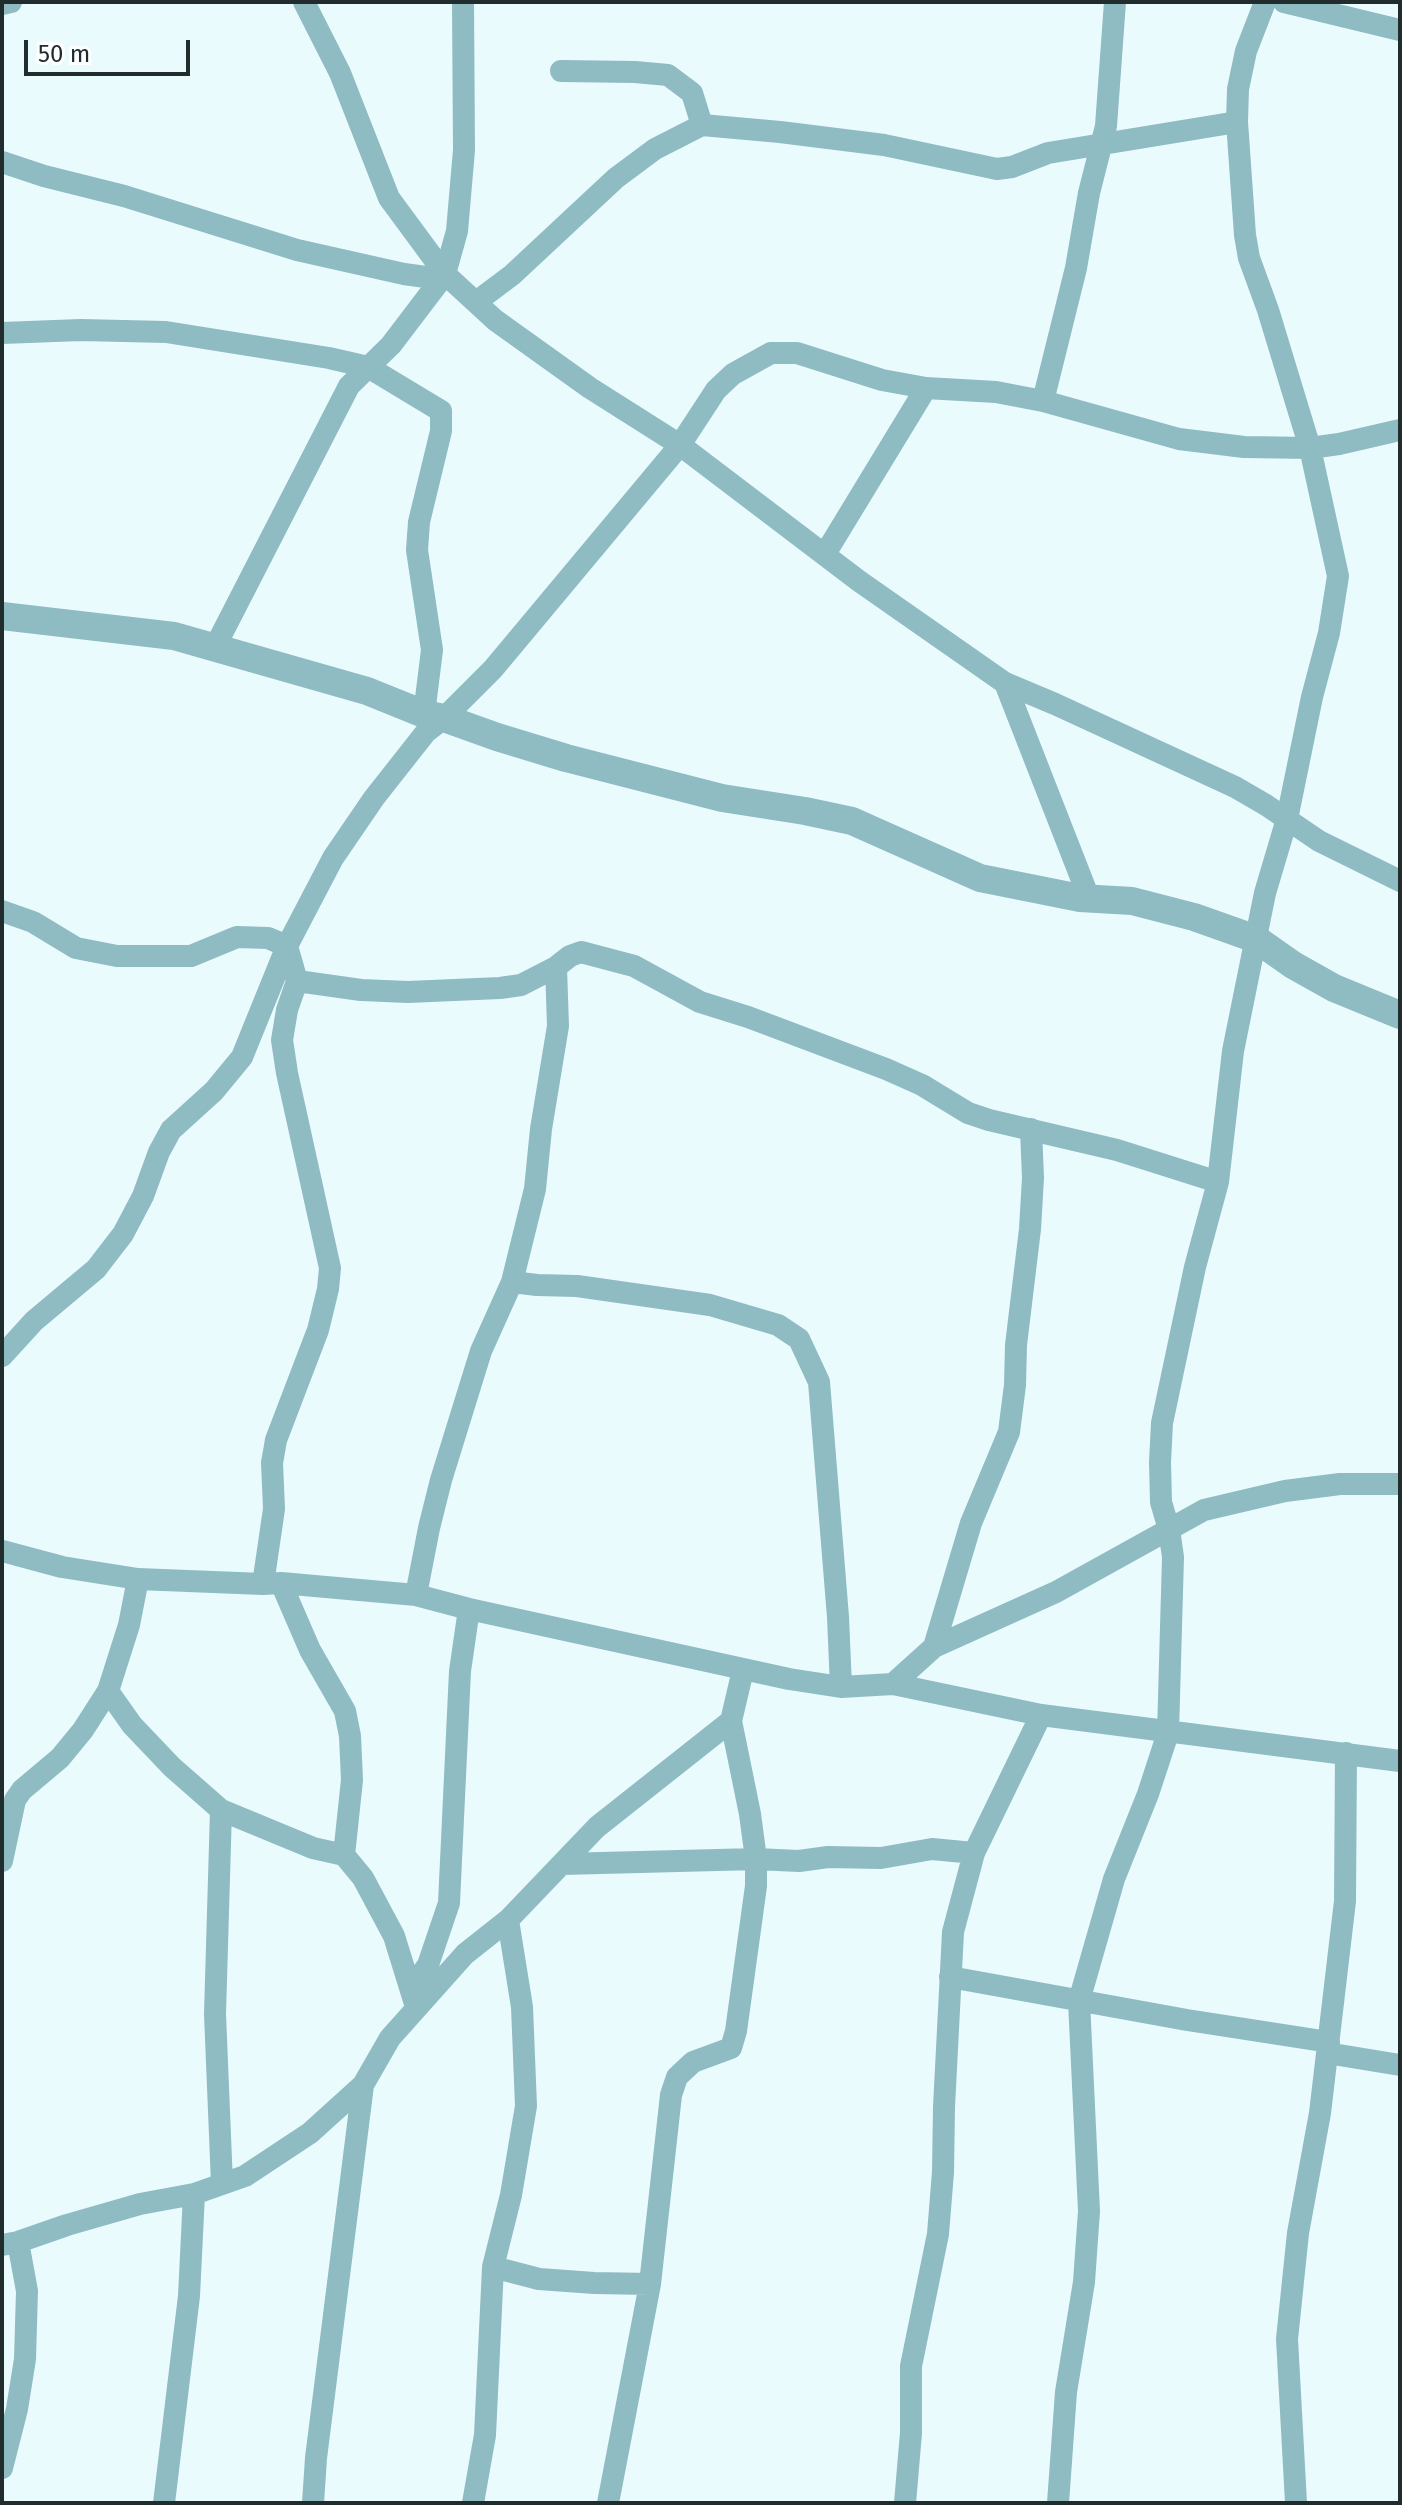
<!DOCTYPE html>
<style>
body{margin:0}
#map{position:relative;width:1402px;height:2505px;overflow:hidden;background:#eafbfd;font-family:"Fira Sans",sans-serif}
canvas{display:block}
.frame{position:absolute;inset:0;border:4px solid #212c2d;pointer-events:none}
.scale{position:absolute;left:24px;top:40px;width:166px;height:36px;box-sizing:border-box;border:4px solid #212c2d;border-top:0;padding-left:10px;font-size:24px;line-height:28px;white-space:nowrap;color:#212c2d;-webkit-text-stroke:6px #fff;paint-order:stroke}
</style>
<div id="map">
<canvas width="1402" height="2505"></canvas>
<div class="frame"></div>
<div class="scale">50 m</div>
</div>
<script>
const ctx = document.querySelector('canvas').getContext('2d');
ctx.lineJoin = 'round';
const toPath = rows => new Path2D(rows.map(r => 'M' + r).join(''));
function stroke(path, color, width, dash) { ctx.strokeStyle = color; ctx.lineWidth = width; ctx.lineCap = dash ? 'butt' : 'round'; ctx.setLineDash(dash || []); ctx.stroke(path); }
stroke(toPath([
 [304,2,340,73,389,198,445,274,495,320,590,388,680,445,859,581,1005,683,1055,704,1235,787,1266,805,1319,841,1400,881],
 [1284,2,1400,30],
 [2,4,11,2],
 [561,71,635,72,668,75,692,93,702,125],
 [2,162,44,176,124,196,297,250,404,274,440,279],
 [476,302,512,275,616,178,655,149,702,125,780,132,884,145,997,169,1012,167,1048,153,1237,122],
 [2,333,81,330,166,332,329,358,368,367,441,411,441,431,419,522,417,550,432,650,424,714],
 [1043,401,1076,268,1089,193,1106,126,1115,2],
 [825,554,926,388],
 [214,649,349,386,391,345,445,274,457,231,464,150,463,2],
 [1005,683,1089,898],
 [2,911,33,922,76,948,117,956,191,956,237,937,268,938,287,946,297,981,287,1010,282,1040,287,1073,330,1268,328,1289,318,1330,276,1440,272,1463,274,1509,263,1584],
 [297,981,361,990,408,992,500,988,521,985,556,967,570,956,581,952,634,966,700,1002,748,1017,886,1069,922,1085,968,1113,989,1120,1117,1150,1218,1182],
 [512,1282,537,1285,577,1286,710,1305,778,1325,799,1339,819,1382,838,1617,841,1687],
 [2,1356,34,1321,96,1269,123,1234,143,1196,159,1152,171,1130,214,1091,242,1057,287,946,333,858,374,798,426,732,444,718,493,669,680,445,716,390,733,374,771,353,797,353,882,380,926,388,996,392,1043,401,1179,439,1244,447,1310,448,1339,444,1400,430],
 [2,1551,62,1567,138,1579,263,1584,281,1583,416,1595,469,1609,789,1679,841,1687,893,1684,1041,1715,1400,1761],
 [281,1583,310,1650,345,1711,350,1736,352,1780,344,1855,363,1878,394,1936,416,2007],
 [416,1595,429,1528,441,1480,481,1351,512,1282,535,1189,541,1129,558,1026,556,967],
 [934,1647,971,1523,1009,1432,1015,1385,1016,1345,1030,1229,1033,1178,1031,1129],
 [893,1684,934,1647,1056,1592,1204,1510,1285,1491,1340,1484,1400,1484],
 [108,1691,132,1725,172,1767,221,1810,313,1848,344,1855],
 [221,1810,215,2014,222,2184],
 [2,1861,15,1800,22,1790,60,1758,83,1730,108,1691,129,1625,138,1579],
 [562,1864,756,1859,799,1861,828,1857,881,1858,932,1849,974,1853],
 [950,1977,1187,2020,1329,2042],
 [412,1987,428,1965,449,1903,460,1671,469,1609],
 [1327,2053,1400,2065],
 [2,2245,18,2242,67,2225,140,2204,194,2194,245,2176,310,2133,363,2085,390,2038,465,1954,508,1920,597,1827,731,1721],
 [493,2267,539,2279,594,2283,650,2284],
 [2,2468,17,2409,25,2359,27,2291,18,2242],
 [164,2503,189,2296,194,2194],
 [313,2503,316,2458,363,2085],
 [473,2503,485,2435,493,2267,511,2195,526,2106,522,2007,508,1920],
 [608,2503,650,2284,671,2095,677,2077,693,2062,731,2048,736,2031,756,1886,756,1859,750,1814,731,1721,743,1670],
 [905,2503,911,2433,911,2366,938,2234,943,2172,944,2107,953,1932,974,1853,1041,1715],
 [1058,2503,1066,2392,1084,2282,1089,2211,1079,2001,1114,1879,1148,1794,1168,1733,1173,1557,1169,1529,1161,1502,1160,1462,1162,1423,1195,1267,1218,1182,1233,1051,1265,893,1287,819,1312,697,1329,633,1338,576,1310,448,1268,310,1249,258,1245,235,1237,122,1238,89,1246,51,1265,2],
 [1296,2503,1287,2339,1298,2233,1320,2113,1345,1901,1346,1753]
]), '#8fbbc3', 22);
stroke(toPath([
 [2,616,174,636,367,691,424,714,444,718,497,737,566,758,722,798,805,811,852,821,980,878,1080,898,1132,901,1194,917,1256,939,1293,965,1334,988,1400,1015]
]), '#8fbbc3', 28);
</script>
